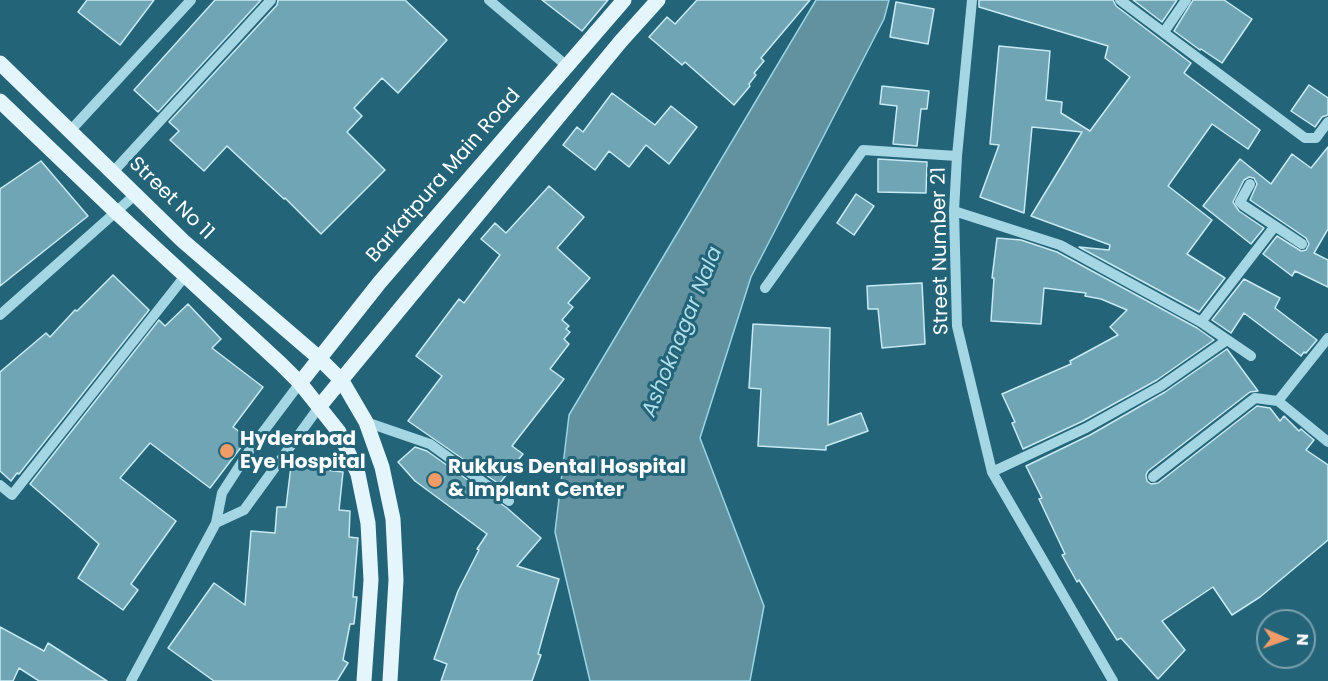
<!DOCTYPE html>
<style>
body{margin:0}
#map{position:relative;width:1328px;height:681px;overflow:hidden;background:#236479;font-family:Poppins,sans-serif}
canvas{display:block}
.north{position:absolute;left:1256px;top:609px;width:60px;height:60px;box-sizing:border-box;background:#236479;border:2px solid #7ba2af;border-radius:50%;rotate:92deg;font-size:16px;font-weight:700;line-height:24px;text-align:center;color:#fff}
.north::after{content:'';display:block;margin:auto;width:21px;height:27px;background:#ef9c68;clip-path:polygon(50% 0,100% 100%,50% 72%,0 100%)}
</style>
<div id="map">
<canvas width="1328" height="681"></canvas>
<div class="north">N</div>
</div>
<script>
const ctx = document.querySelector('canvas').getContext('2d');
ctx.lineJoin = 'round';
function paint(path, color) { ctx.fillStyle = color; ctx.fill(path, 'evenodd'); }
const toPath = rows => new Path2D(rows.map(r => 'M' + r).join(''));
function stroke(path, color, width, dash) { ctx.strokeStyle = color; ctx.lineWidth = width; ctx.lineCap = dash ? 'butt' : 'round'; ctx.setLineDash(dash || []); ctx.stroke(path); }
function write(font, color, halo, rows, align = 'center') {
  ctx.font = font + ' Poppins,sans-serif'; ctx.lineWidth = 6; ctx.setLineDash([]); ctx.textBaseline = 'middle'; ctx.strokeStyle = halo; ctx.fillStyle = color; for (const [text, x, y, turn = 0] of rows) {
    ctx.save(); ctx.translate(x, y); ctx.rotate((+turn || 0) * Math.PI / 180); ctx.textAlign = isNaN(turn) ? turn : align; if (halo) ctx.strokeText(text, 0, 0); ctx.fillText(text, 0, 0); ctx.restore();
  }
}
const water = toPath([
 [816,0,889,0,884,19,751,277,700,438,764,606,750,681,590,681,555,532,569,415,816,0]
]);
paint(water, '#6292a0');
stroke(water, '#99d5e5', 1.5);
const building = toPath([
 [87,0,154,0,120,45,78,12,87,0],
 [215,0,261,0,158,112,134,90,215,0],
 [278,0,405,0,447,40,398,93,382,78,354,108,362,116,347,132,385,170,321,234,285,198,284,199,227,146,204,171,170,140,179,131,169,122,277,5,278,0],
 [542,0,608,0,582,31,542,0],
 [697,0,810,0,761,58,764,61,754,73,756,75,749,84,750,86,734,105,685,62,682,65,649,37,667,17,675,24,697,0],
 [979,0,1113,0,1116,6,1191,63,1184,73,1260,130,1248,149,1212,124,1168,186,1212,220,1187,254,1225,278,1199,312,1079,247,1109,250,1110,245,1031,216,1082,132,1032,127,1024,213,980,197,999,145,990,144,999,46,1050,51,1046,100,1062,102,1061,113,1090,131,1130,77,1105,58,1108,46,979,7,979,0],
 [1133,0,1177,0,1162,22,1133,0],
 [1193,0,1224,0,1252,19,1222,63,1201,49,1200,50,1174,31,1193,0],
 [896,2,934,9,928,44,890,37,896,2],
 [1309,85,1328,98,1328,115,1322,117,1315,127,1291,111,1309,85],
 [882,86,929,91,927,109,921,109,917,146,893,144,897,106,880,104,882,86],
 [612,93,655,125,671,106,697,127,669,164,646,145,629,167,609,151,595,170,563,145,577,127,583,132,612,93],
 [1328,147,1328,229,1314,253,1328,260,1328,287,1295,271,1292,276,1263,254,1277,236,1301,251,1306,250,1309,244,1306,238,1250,200,1257,184,1254,178,1249,177,1244,180,1233,202,1239,211,1264,228,1251,244,1203,206,1240,159,1271,184,1292,154,1311,168,1328,147],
 [878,159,927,162,926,193,878,192,878,159],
 [41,161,88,216,0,286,0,189,41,161],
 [549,186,584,217,557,248,590,278,568,303,573,307,562,320,569,326,566,329,570,332,564,339,569,344,550,369,564,379,512,446,523,454,499,484,408,421,442,376,416,356,459,299,464,303,500,255,481,239,495,223,506,233,549,186],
 [856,194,874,206,854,235,837,223,856,194],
 [997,238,1021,240,1057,252,1197,328,1214,340,1157,380,1083,421,1023,449,1012,423,1015,422,1002,394,1071,364,1070,361,1118,335,1110,327,1127,310,1101,299,1085,296,1086,293,1044,288,1041,324,991,321,994,278,992,278,997,238],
 [113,275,149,310,19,474,17,473,11,481,0,471,0,372,46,333,50,337,75,310,77,311,113,275],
 [1244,279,1280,298,1275,308,1317,340,1306,353,1304,352,1301,356,1244,313,1231,333,1212,320,1244,279],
 [922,283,925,344,882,348,878,309,868,309,867,286,922,283],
 [188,304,221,339,212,348,263,387,233,427,248,438,210,488,150,443,120,478,176,521,131,584,138,590,123,610,78,578,99,544,30,484,159,320,165,326,188,304],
 [753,324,830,328,828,425,861,413,868,431,826,446,826,450,758,446,761,389,749,388,753,324],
 [1227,349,1258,391,1250,392,1148,471,1146,475,1147,481,1151,484,1158,483,1257,406,1270,408,1280,421,1284,416,1299,431,1301,429,1314,440,1306,450,1328,465,1328,540,1260,597,1232,615,1213,587,1162,621,1185,650,1158,679,1121,638,1117,640,1079,580,1077,582,1062,555,1065,554,1039,499,1042,498,1026,466,1090,435,1165,392,1227,349],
 [415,447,427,451,507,508,541,538,517,566,559,579,538,654,541,655,532,681,441,681,447,664,434,659,458,591,479,550,477,549,487,534,415,481,398,462,415,447],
 [291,466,343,472,339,510,350,511,349,537,358,538,353,597,357,597,354,624,350,624,343,660,348,663,337,681,214,681,168,648,214,583,245,605,251,531,275,533,277,507,286,507,291,466],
 [0,627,44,651,48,643,107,681,39,681,19,668,13,681,0,681,0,627]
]);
paint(building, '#70a5b6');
stroke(building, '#c7eaf3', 1.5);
stroke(toPath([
 [489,0,567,66],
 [972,0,957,156,954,211,957,326,992,472,1113,681],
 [1120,0,1305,138,1316,138,1328,122],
 [1164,32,1186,0],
 [70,131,191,0],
 [113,172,271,0],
 [1250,184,1240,202,1243,205,1275,226],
 [954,211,1060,245,1201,322,1251,356],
 [765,288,863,150,957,156],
 [0,315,136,194],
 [1201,322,1275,226,1302,244],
 [1278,401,1328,338],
 [366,422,430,444,509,501],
 [992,472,1086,428,1161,386,1227,340],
 [1153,477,1255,398,1278,401,1328,442],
 [0,485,12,495,185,276],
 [216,523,244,510,319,407],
 [131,681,216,523,222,493,251,448,300,383]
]), '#a5d6e4', 10);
stroke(toPath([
 [0,63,183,241,319,358,342,381,366,422,382,467,393,519,396,580,390,681],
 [0,101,115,211,281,364,300,383,339,432,358,474,368,523,371,580,364,681],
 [300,383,380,282,624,0],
 [319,407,621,41,658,0]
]), '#e5f5fc', 15);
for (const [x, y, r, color] of [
 [227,451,8,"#ef9c68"],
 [435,480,8,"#ef9c68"]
]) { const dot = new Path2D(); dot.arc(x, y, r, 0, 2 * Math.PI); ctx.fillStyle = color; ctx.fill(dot); stroke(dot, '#236479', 2); }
write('20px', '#fff', '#236479', [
 ["Barkatpura Main Road",444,176,-49],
 ["Street No 11",171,199,44],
 ["Street Number 21",941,251,-91]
]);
write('bold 20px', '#fff', '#236479', [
 ["Hyderabad",240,440],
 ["Eye Hospital",240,463],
 ["Rukkus Dental Hospital",448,468],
 ["& Implant Center",448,491]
], 'left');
write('italic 21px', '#b0dfec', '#236479', [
 ["Ashoknagar Nala",683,332,-68]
]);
</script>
